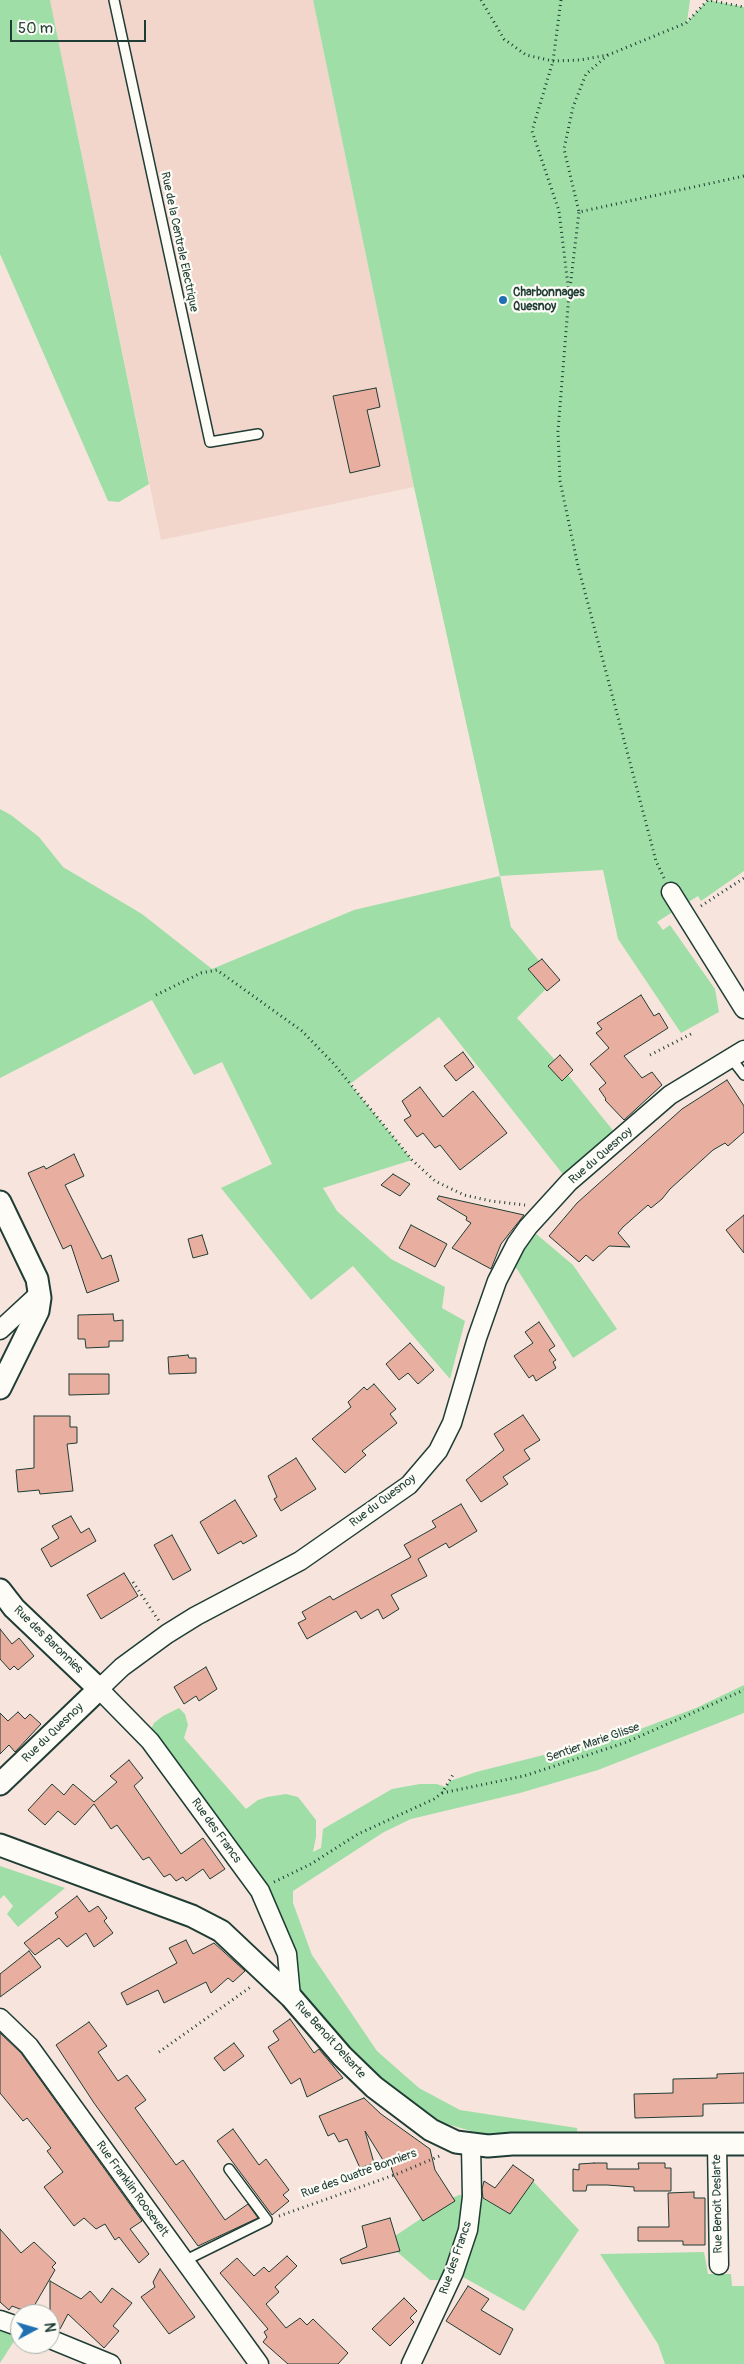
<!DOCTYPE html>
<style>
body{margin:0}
#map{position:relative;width:744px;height:2364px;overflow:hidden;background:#f7e5dd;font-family:Pangolin,sans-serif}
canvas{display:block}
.north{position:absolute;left:10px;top:2304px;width:50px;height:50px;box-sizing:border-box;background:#fdfcf7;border:1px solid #a4b0a9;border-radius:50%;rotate:84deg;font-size:14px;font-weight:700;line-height:20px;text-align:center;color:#1f3d34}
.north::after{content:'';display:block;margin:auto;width:18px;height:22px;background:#1f6fb2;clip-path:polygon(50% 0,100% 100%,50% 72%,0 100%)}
.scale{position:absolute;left:10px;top:20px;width:136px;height:22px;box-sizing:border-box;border:2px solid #1f3d34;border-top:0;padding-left:6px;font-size:15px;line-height:18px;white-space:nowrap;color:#1f3d34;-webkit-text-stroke:4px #fdfcf7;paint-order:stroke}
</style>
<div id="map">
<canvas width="744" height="2364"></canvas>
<div class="north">N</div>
<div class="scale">50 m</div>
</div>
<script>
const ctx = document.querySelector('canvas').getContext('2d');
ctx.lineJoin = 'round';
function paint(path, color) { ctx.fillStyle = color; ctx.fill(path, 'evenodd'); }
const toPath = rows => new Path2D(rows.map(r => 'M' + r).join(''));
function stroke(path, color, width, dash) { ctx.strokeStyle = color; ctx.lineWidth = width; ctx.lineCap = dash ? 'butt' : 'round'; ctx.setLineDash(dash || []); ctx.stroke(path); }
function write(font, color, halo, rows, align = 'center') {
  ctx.font = font + ' Pangolin,sans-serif'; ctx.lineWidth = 4.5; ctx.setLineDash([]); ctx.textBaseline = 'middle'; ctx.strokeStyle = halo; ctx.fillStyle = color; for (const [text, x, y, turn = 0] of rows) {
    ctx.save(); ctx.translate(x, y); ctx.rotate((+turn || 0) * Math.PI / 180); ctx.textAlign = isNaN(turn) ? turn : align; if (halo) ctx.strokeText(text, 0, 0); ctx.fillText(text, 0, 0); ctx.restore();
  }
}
paint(toPath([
 [50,0,313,0,414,487,161,540]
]), '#f2d5cb');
paint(toPath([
 [0,0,50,0,149,484,119,502,108,501,0,254],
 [313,0,690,0,687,22,708,0,744,7,744,871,701,901,698,896,657,922,663,930,670,925,715,989,719,1012,681,1033,618,939,603,870,500,876,511,927,555,980,517,1018,564,1070,620,1139,569,1182,439,1017,350,1084,412,1160,323,1188,337,1211,391,1259,445,1287,442,1308,465,1321,450,1379,353,1266,311,1300,221,1188,272,1164,222,1062,194,1075,152,1000,0,1078,0,809,11,815,39,837,63,867,142,914,212,969,354,910,500,876,414,487],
 [528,1227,573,1265,617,1329,573,1358,517,1269,507,1262],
 [744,1685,744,1713,598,1770,520,1793,411,1819,384,1832,293,1891,293,1903,312,1955,377,2051,419,2088,460,2110,577,2128,578,2144,478,2133,436,2121,431,2130,291,1997,288,1939,150,1731,154,1723,163,1716,179,1708,185,1714,188,1725,184,1738,246,1809,258,1800,267,1797,286,1794,298,1797,316,1820,316,1837,313,1852,321,1848,323,1829,392,1789,420,1784,437,1784,445,1787,450,1781,476,1772,627,1734,696,1708],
 [0,1866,65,1888,18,1927,7,1914,13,1906,4,1895,0,1899],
 [530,2178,579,2230,524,2311,454,2272,438,2280,430,2280,396,2251,392,2238,452,2198,459,2195,477,2195,506,2212],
 [704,2252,708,2274,731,2274,732,2286,744,2286,744,2364,665,2364,658,2344,600,2254],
 [0,2320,20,2332,0,2363]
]), '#9fdea7');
const building = toPath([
 [376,388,380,407,367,410,380,466,350,473,333,396,376,388],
 [542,959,560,980,547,991,528,969,542,959],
 [641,995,654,1016,659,1013,668,1028,624,1056,642,1078,652,1072,662,1085,624,1120,605,1100,606,1099,599,1089,606,1083,590,1064,609,1048,596,1033,602,1029,597,1023,641,995],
 [463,1052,474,1067,456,1081,444,1066,463,1052],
 [560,1055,573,1070,562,1081,548,1066,560,1055],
 [727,1080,744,1106,744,1132,728,1146,725,1143,713,1150,670,1189,662,1199,651,1208,648,1205,623,1227,618,1233,630,1247,609,1246,593,1261,586,1255,579,1262,549,1236,577,1203,682,1109,727,1080],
 [420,1087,443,1117,473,1091,507,1133,460,1170,440,1145,435,1148,423,1133,417,1137,404,1120,411,1116,402,1101,420,1087],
 [74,1154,84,1176,65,1185,102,1259,111,1255,119,1281,87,1293,71,1245,63,1249,28,1173,44,1166,46,1169,74,1154],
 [393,1174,410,1184,400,1196,381,1185,393,1174],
 [439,1196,524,1215,501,1244,491,1269,452,1248,471,1223,466,1220,467,1217,437,1199,439,1196],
 [744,1215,744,1253,726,1230,744,1215],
 [411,1225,447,1244,435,1267,399,1248,411,1225],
 [202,1235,208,1254,193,1258,188,1239,202,1235],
 [113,1314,114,1321,123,1320,123,1341,109,1341,109,1347,86,1348,85,1339,78,1339,78,1315,113,1314],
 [539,1322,555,1346,549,1350,556,1360,553,1362,556,1368,536,1381,533,1375,529,1378,514,1356,533,1343,525,1332,539,1322],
 [410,1343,434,1370,418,1384,408,1373,399,1380,386,1364,410,1343],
 [188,1355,189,1358,196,1358,196,1373,169,1374,168,1357,188,1355],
 [69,1374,109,1374,109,1394,69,1395,69,1374],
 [374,1384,396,1409,390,1414,397,1423,362,1451,366,1455,345,1473,312,1439,351,1407,348,1402,364,1387,367,1390,374,1384],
 [523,1415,540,1440,524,1450,530,1459,503,1477,508,1484,481,1502,466,1480,504,1450,494,1434,523,1415],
 [34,1416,70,1416,70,1427,77,1427,77,1443,67,1444,73,1491,40,1494,39,1490,18,1492,16,1470,34,1468,34,1416],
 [296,1458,316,1489,281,1511,274,1499,277,1497,268,1476,296,1458],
 [235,1500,257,1536,243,1544,241,1541,218,1554,200,1522,235,1500],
 [461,1504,477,1531,449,1548,446,1543,418,1559,427,1576,391,1595,399,1609,383,1619,378,1609,361,1619,356,1611,307,1639,298,1623,306,1619,302,1612,330,1596,333,1600,411,1557,404,1545,436,1527,432,1521,461,1504],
 [71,1516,81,1533,89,1528,96,1541,51,1567,41,1549,59,1538,52,1526,71,1516],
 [172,1535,191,1570,173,1580,154,1545,172,1535],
 [124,1573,138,1596,101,1619,87,1595,124,1573],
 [0,1629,12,1644,19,1638,34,1656,18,1670,14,1666,10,1670,0,1659,0,1629],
 [206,1667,217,1689,199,1701,196,1696,184,1704,174,1687,206,1667],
 [18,1712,25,1719,30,1714,41,1724,15,1752,9,1745,0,1754,0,1713,8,1721,18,1712],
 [129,1760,143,1778,134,1786,181,1854,203,1838,225,1869,210,1879,203,1869,186,1881,183,1877,176,1881,170,1874,164,1877,149,1857,143,1860,117,1825,111,1829,94,1804,75,1825,58,1811,45,1825,28,1810,52,1784,64,1795,73,1784,94,1802,117,1782,110,1776,129,1760],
 [77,1896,89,1912,98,1906,107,1918,104,1921,113,1933,94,1947,86,1933,67,1947,59,1938,35,1955,24,1943,58,1917,55,1913,77,1896],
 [186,1940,193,1954,214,1943,245,1971,233,1982,228,1978,211,1993,206,1982,164,2003,158,1990,127,2005,121,1993,177,1963,169,1948,186,1940],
 [29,1951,41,1967,0,1997,0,1974,29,1951],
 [290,2019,314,2053,319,2049,343,2078,307,2097,300,2078,291,2084,268,2047,279,2040,273,2031,290,2019],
 [89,2022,107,2046,98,2052,118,2081,127,2075,146,2100,135,2108,176,2165,183,2160,225,2220,248,2204,258,2218,198,2246,94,2103,56,2045,89,2022],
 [0,2033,21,2053,142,2221,130,2229,149,2254,139,2263,119,2237,115,2240,105,2224,96,2229,84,2218,74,2226,44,2187,63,2172,47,2151,51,2148,27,2118,23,2121,0,2093,0,2033],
 [234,2043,244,2056,224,2071,214,2058,234,2043],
 [744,2073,744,2103,703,2104,703,2116,635,2118,634,2094,673,2093,673,2079,717,2078,717,2074,744,2073],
 [364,2098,381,2114,430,2149,435,2170,455,2201,423,2221,394,2176,388,2158,383,2160,365,2131,374,2163,360,2168,347,2139,339,2142,334,2133,328,2136,319,2116,364,2098],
 [233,2129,259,2165,266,2159,289,2190,283,2195,289,2201,272,2215,217,2141,233,2129],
 [594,2163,607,2163,607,2169,639,2169,638,2163,665,2163,665,2168,671,2168,671,2191,634,2191,634,2187,607,2185,587,2185,586,2191,573,2191,573,2169,579,2170,579,2164,594,2163],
 [513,2165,534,2180,510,2214,483,2198,482,2189,484,2181,495,2188,513,2165],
 [694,2192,694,2198,705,2198,705,2245,683,2245,683,2241,638,2241,638,2227,669,2227,668,2193,694,2192],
 [390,2218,400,2251,342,2264,340,2259,367,2247,362,2226,390,2218],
 [0,2229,21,2253,34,2242,56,2263,52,2267,55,2270,30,2313,12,2306,9,2310,0,2302,0,2229],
 [287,2256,297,2266,275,2287,279,2292,266,2304,286,2328,300,2318,307,2325,313,2319,348,2353,338,2364,288,2364,263,2342,267,2337,264,2332,268,2329,220,2273,237,2258,254,2276,264,2267,269,2272,287,2256],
 [160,2269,195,2317,169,2334,141,2297,155,2287,153,2282,160,2269],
 [50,2281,81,2299,90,2291,101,2303,112,2288,132,2303,113,2326,119,2331,104,2348,68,2314,60,2329,50,2324,50,2281],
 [468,2286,489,2299,481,2310,513,2329,500,2355,446,2321,468,2286],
 [404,2298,417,2311,410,2318,414,2322,390,2346,372,2329,404,2298]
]);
paint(building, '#e8afa1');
stroke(building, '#1f3d34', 1);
const service = toPath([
 [114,0,210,442,258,434],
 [731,1058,744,1075],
 [184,2261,267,2220,229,2169]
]);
const minor = toPath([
 [671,892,744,1009],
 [0,1330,40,1293],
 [291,1997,287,1954,260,1891,150,1741,99,1689,122,1667,167,1634,196,1616,300,1561,409,1485,438,1451,452,1423,477,1338,497,1281,516,1244,528,1227,569,1182,670,1095,744,1050],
 [0,2018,29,2046,259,2364],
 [717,2144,719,2265],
 [0,2320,20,2327],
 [50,2339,111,2364],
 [411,2364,454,2272,468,2230,472,2197,471,2145]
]);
const tertiary = toPath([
 [0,1202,37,1279,40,1298,38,1311,0,1388],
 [0,1590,14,1608,99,1689,0,1784],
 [0,1845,192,1916,221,1931,291,1997,342,2056,374,2087,431,2130,456,2142,488,2146,512,2144,744,2144]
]);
stroke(service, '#1f3d34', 12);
stroke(minor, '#1f3d34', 21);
stroke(tertiary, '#1f3d34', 25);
stroke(toPath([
 [481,0,504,39,526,55,553,61,580,60,608,55,686,23,708,0,744,7],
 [561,0,553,61,532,131,559,211,569,294,558,431,560,481,578,566,656,861,664,878],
 [608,55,586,74,573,107,564,149,579,212,744,176],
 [570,288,579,212],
 [701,906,744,878],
 [156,995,201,973,217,970,302,1031,334,1064,412,1160,435,1181,464,1195,491,1201,525,1205],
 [650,1055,691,1034],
 [133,1582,159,1621],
 [442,1793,524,1776,627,1742,744,1690],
 [274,1882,311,1864,358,1834,434,1799,442,1793,454,1773],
 [159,2052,252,1986],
 [279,2216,397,2174,442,2155]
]), '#1f3d34', 3, [1, 4]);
stroke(service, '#fdfcf7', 9);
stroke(minor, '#fdfcf7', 18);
stroke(tertiary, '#fdfcf7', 21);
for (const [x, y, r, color] of [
 [503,300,5,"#1f6fb2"]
]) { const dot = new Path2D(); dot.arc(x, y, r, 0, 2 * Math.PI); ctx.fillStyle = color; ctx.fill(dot); stroke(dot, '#fdfcf7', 2); }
write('12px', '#1f3d34', '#fdfcf7', [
 ["Rue de la Centrale Electrique",179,242,78],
 ["Rue du Quesnoy",601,1156,-41],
 ["Rue du Quesnoy",383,1501,-37],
 ["Rue des Baronnies",48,1640,44],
 ["Rue du Quesnoy",53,1733,-44],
 ["Sentier Marie Glisse",593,1743,-19],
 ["Rue des Francs",216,1831,54],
 ["Rue Benoit Delsarte",330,2040,48],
 ["Rue des Quatre Bonniers",359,2174,-20],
 ["Rue Franklin Roosevelt",132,2189,54],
 ["Rue Benoit Deslarte",718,2204,-91],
 ["Rue des Francs",456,2258,-71]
]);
write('bold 12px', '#1f3d34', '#fdfcf7', [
 ["Charbonnages",513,293],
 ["Quesnoy",513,307]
], 'left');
</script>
